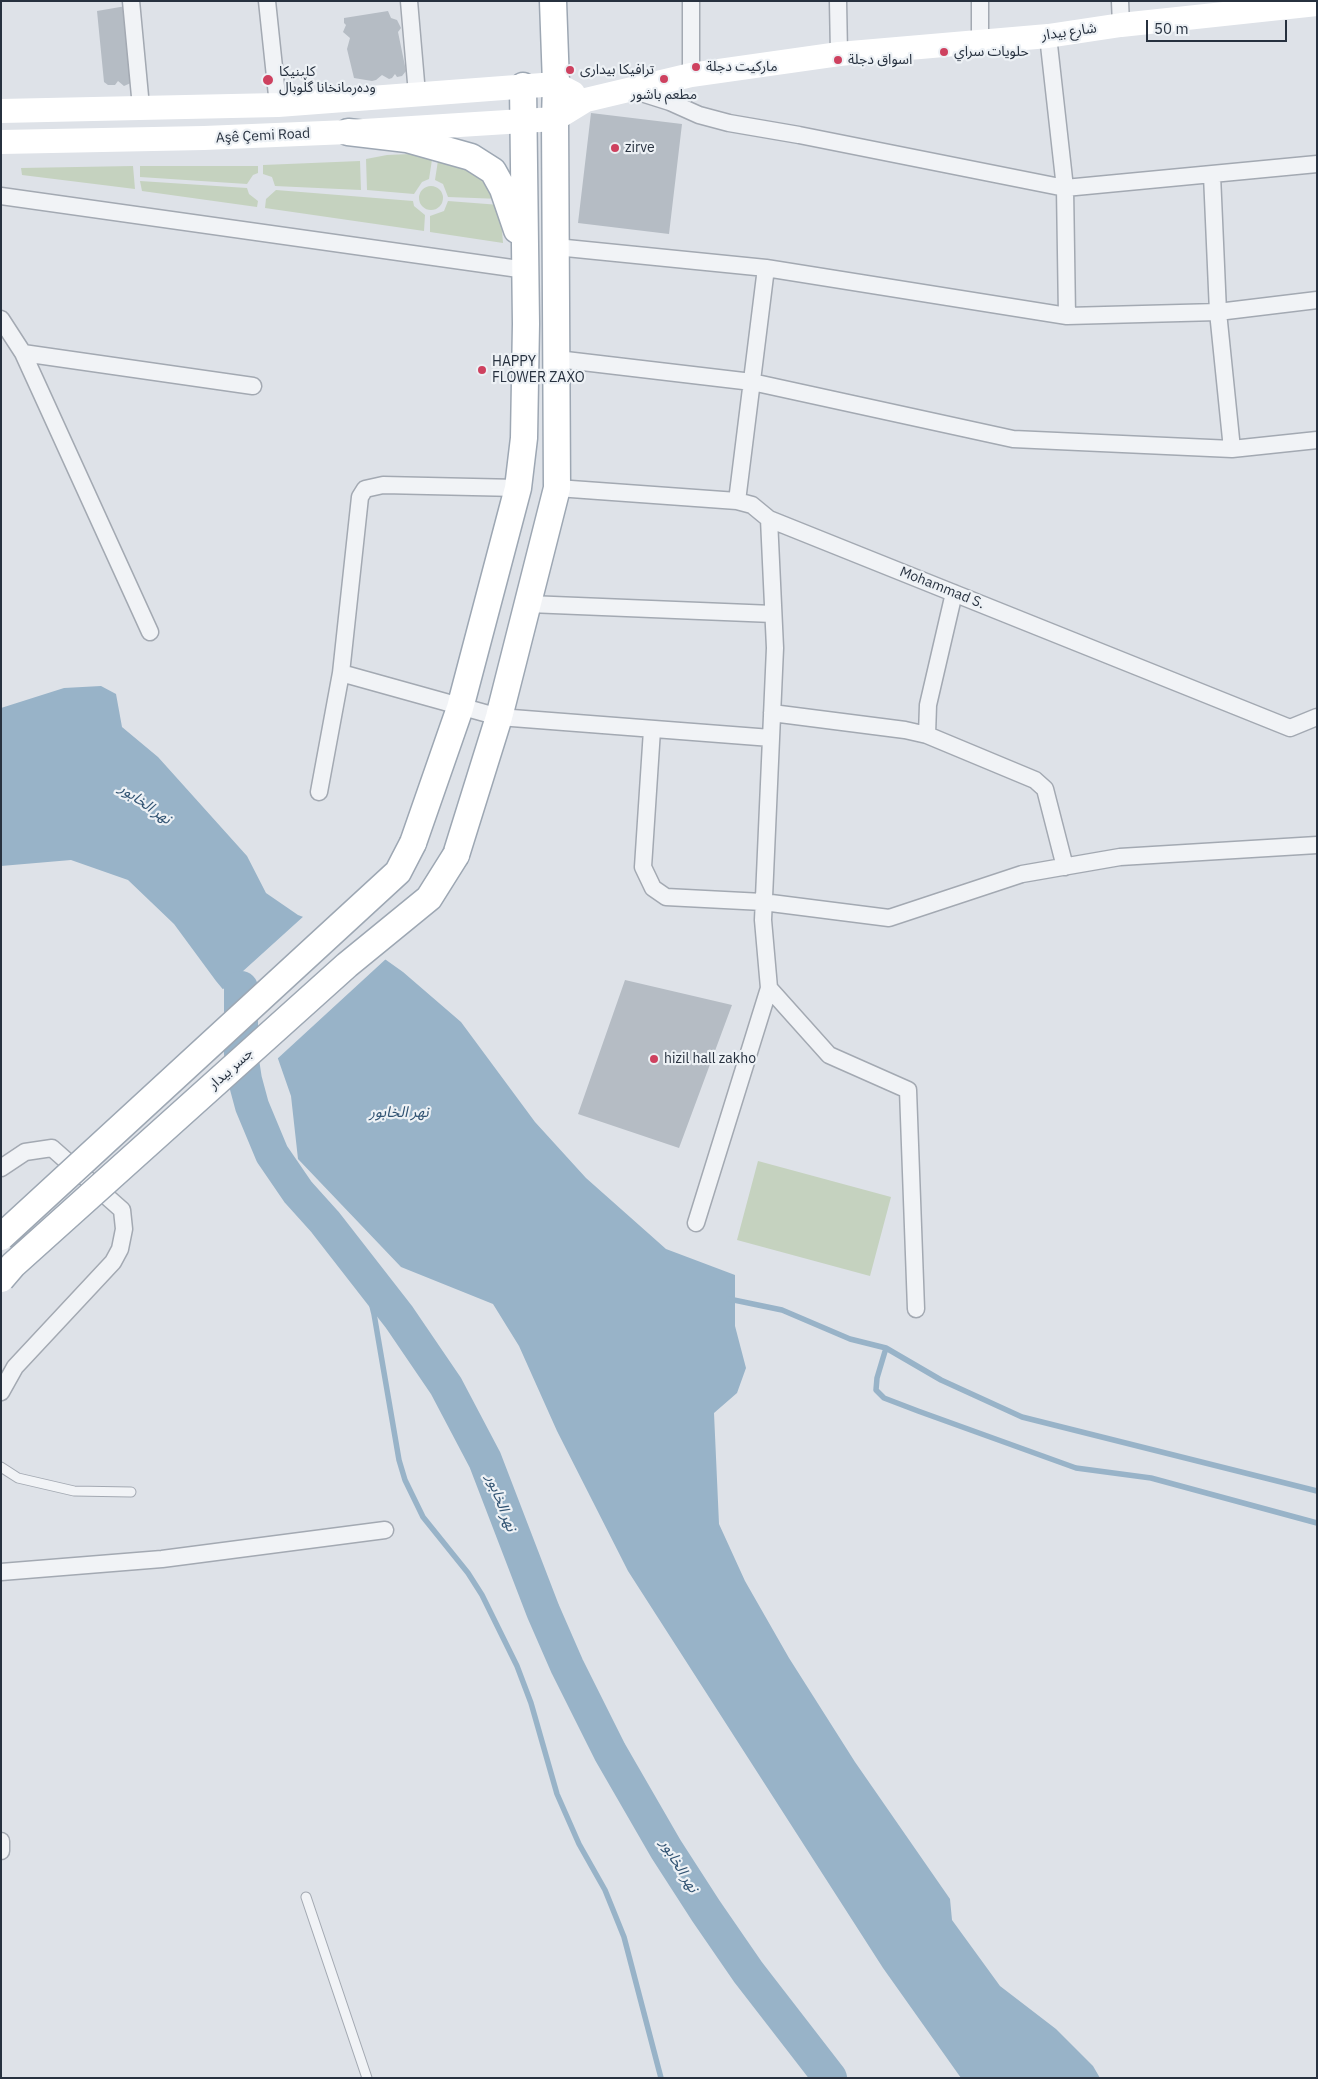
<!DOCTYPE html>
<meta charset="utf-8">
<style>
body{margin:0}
#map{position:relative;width:1318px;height:2079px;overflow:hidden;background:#dee2e8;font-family:"IBM Plex Sans",sans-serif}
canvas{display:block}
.frame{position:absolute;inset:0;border:2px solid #27313f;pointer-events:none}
.scale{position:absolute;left:1146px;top:20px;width:141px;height:22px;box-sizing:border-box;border:2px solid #27313f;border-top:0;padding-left:6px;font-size:15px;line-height:18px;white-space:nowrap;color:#27313f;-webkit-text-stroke:4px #edf1f5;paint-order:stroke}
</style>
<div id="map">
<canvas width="1318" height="2079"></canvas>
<div class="frame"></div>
<div class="scale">50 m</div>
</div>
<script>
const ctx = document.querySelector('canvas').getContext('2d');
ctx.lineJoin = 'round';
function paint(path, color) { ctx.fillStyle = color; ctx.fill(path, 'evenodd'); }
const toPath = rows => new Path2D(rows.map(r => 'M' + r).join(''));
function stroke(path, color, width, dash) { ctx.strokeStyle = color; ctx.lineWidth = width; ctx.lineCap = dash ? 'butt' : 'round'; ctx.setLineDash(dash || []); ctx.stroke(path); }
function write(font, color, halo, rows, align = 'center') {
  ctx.font = font + ' "IBM Plex Sans","Noto Sans Arabic",sans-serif'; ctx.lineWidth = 4.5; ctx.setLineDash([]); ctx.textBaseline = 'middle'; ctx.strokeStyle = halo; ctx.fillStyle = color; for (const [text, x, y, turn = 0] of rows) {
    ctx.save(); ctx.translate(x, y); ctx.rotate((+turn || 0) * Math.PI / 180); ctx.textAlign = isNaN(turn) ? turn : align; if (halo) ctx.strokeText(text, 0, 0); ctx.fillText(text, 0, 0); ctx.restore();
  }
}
paint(toPath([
 [433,153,429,179,422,182,414,194,367,190,366,159,387,155],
 [439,154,472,164,501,199,448,197,443,184,435,180],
 [360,161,361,190,275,186,272,177,263,174,263,165],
 [133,166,135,189,22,175,21,168],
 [140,166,258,166,258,173,253,175,247,184,140,177],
 [140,181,247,188,249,194,258,201,257,207,142,191],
 '419 198a12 12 0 1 1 24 0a12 12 0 1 1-24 0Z',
 [276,190,413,201,414,206,425,215,424,231,265,208,266,199],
 [448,201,500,205,503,243,430,232,430,216,444,211],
 [758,1161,891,1197,870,1276,737,1240]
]), '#c5d2bf');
paint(toPath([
 [101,686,116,694,122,727,158,757,247,856,266,893,298,915,351,935,403,972,461,1022,535,1122,586,1178,666,1249,735,1275,735,1326,746,1368,737,1393,714,1413,719,1524,745,1581,789,1658,855,1762,950,1899,952,1920,1000,1986,1056,2029,1093,2066,1100,2078,961,2078,883,1968,628,1571,557,1431,519,1346,493,1304,401,1267,298,1159,291,1096,276,1053,216,981,174,924,128,880,71,860,1,866,1,708,64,688]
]), '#98b3c8');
paint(toPath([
 [305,915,352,933,387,958,276,1060,274,1054,221,991]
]), '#dee2e8');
stroke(toPath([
 [363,1269,374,1314,399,1460,405,1480,423,1517,468,1573,482,1595,517,1666,531,1703,557,1794,579,1844,605,1890,624,1937,661,2078],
 [729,1299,782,1310,850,1339,886,1348,941,1380,1022,1417,1317,1491],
 [886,1348,877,1378,876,1390,884,1398,918,1411,1076,1468,1151,1478,1317,1523]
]), '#98b3c8', 5.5);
stroke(toPath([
 [241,988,241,1054,245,1080,252,1106,272,1154,298,1192,325,1222,399,1317,446,1386,485,1460,543,1611,567,1666,610,1752,666,1849,706,1911,748,1972,830,2078]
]), '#98b3c8', 34);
paint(toPath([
 [126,6,133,82,124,86,118,81,115,85,108,85,104,82,97,11],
 [388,11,391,18,397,20,401,28,398,32,406,71,402,76,397,77,395,74,392,78,389,79,382,75,376,80,372,81,354,78,347,49,350,38,343,32,346,25,344,23,344,18],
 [591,113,682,124,669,234,578,223],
 [625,980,732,1005,679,1148,578,1114]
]), '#b5bcc4');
const lane = toPath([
 [1,1467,18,1478,74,1491,131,1492],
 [306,1897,367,2078]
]);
const street = toPath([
 [131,1,141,107],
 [267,1,278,105],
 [409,1,417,94],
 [838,1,839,54],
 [980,1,980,41],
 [1120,1,1121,25],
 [1048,36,1065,188,1067,316],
 [691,75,691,1],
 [632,90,670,102,699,115,729,123,799,135,1065,188,1317,164],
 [1212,175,1218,312,1232,449,1317,440],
 [1,196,526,270],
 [556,247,766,268,1067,316,1218,312,1317,300],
 [1,319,23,353,150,632],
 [23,353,253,386],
 [557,359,752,382,1013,439,1232,449],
 [557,488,737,501,752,505,769,519,1290,728,1317,717],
 [737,501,766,268],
 [769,519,775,648,763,920,769,988,829,1055,908,1090,916,1309],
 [529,604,773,614],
 [341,673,499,717,771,738],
 [772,713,905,730,927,735,928,705,954,593],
 [652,730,643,867,653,888,666,897,763,902,889,918,1022,874,1120,857,1317,845],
 [927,735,1035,780,1045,789,1065,867],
 [319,792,341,673,360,497,365,489,383,485,518,488],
 [1,1168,25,1152,52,1148,122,1210,124,1229,120,1249,113,1262,15,1367,1,1392],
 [696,1223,769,988],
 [1,1572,162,1559,385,1530],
 [1,1841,1,1851]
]);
const primary = toPath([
 [348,132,407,139,471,157,493,171,503,189,517,230],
 [413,843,460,708,518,488,524,438,526,324,523,86],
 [456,855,499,717,557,488,555,119,556,84,553,1]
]);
stroke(lane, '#a3a9b2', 11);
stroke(street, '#a3a9b2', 19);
stroke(primary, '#9da7b3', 29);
stroke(lane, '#f1f3f6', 9);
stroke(street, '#f1f3f6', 16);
stroke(toPath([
 [1,111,278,105,556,84,573,93],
 [1,142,204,138,348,132,555,119,586,100,691,75,839,54,1048,36,1121,25,1317,4]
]), '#fff', 24);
stroke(primary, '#fff', 26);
const primaryBridge = toPath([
 [1,1237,398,872,413,843],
 [1,1279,13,1265,347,965,429,898,456,855]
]);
stroke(primaryBridge, '#9da7b3', 29, []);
stroke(primaryBridge, '#fff', 26);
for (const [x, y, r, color] of [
 [944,52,5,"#ce415f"],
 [838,60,5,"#ce415f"],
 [696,67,5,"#ce415f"],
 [570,70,5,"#ce415f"],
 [664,79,5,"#ce415f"],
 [268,80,6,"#ce415f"],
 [615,148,5,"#ce415f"],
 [482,370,5,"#ce415f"],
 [654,1059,5,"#ce415f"]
]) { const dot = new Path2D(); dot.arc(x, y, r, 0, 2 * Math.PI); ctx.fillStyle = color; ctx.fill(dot); stroke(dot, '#edf1f5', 2); }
write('14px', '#27313f', '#edf1f5', [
 ["شارع بيدار",1069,32,-8],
 ["Aşê Çemi Road",263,136,-3],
 ["Mohammad S.",942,588,22],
 ["جسر بيدار",231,1069,-42]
]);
write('14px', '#27313f', '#edf1f5', [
 ["حلويات سراي",954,52],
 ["اسواق دجلة",848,60],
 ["ماركيت دجلة",706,67],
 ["ترافيكا بيدارى",580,70],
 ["کلینیکا",279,72],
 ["ودەرمانخانا گڵوبال",279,88],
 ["مطعم باشور",664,95,"center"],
 ["zirve",625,148],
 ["HAPPY",492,362],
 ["FLOWER ZAXO",492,378],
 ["hizil hall zakho",664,1059]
], 'left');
write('italic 15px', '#315372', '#edf1f5', [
 ["نهر الخابور",145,804,35],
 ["نهر الخابور",399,1113],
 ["نهر الخابور",501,1503,69],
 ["نهر الخابور",679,1866,59]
]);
</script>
